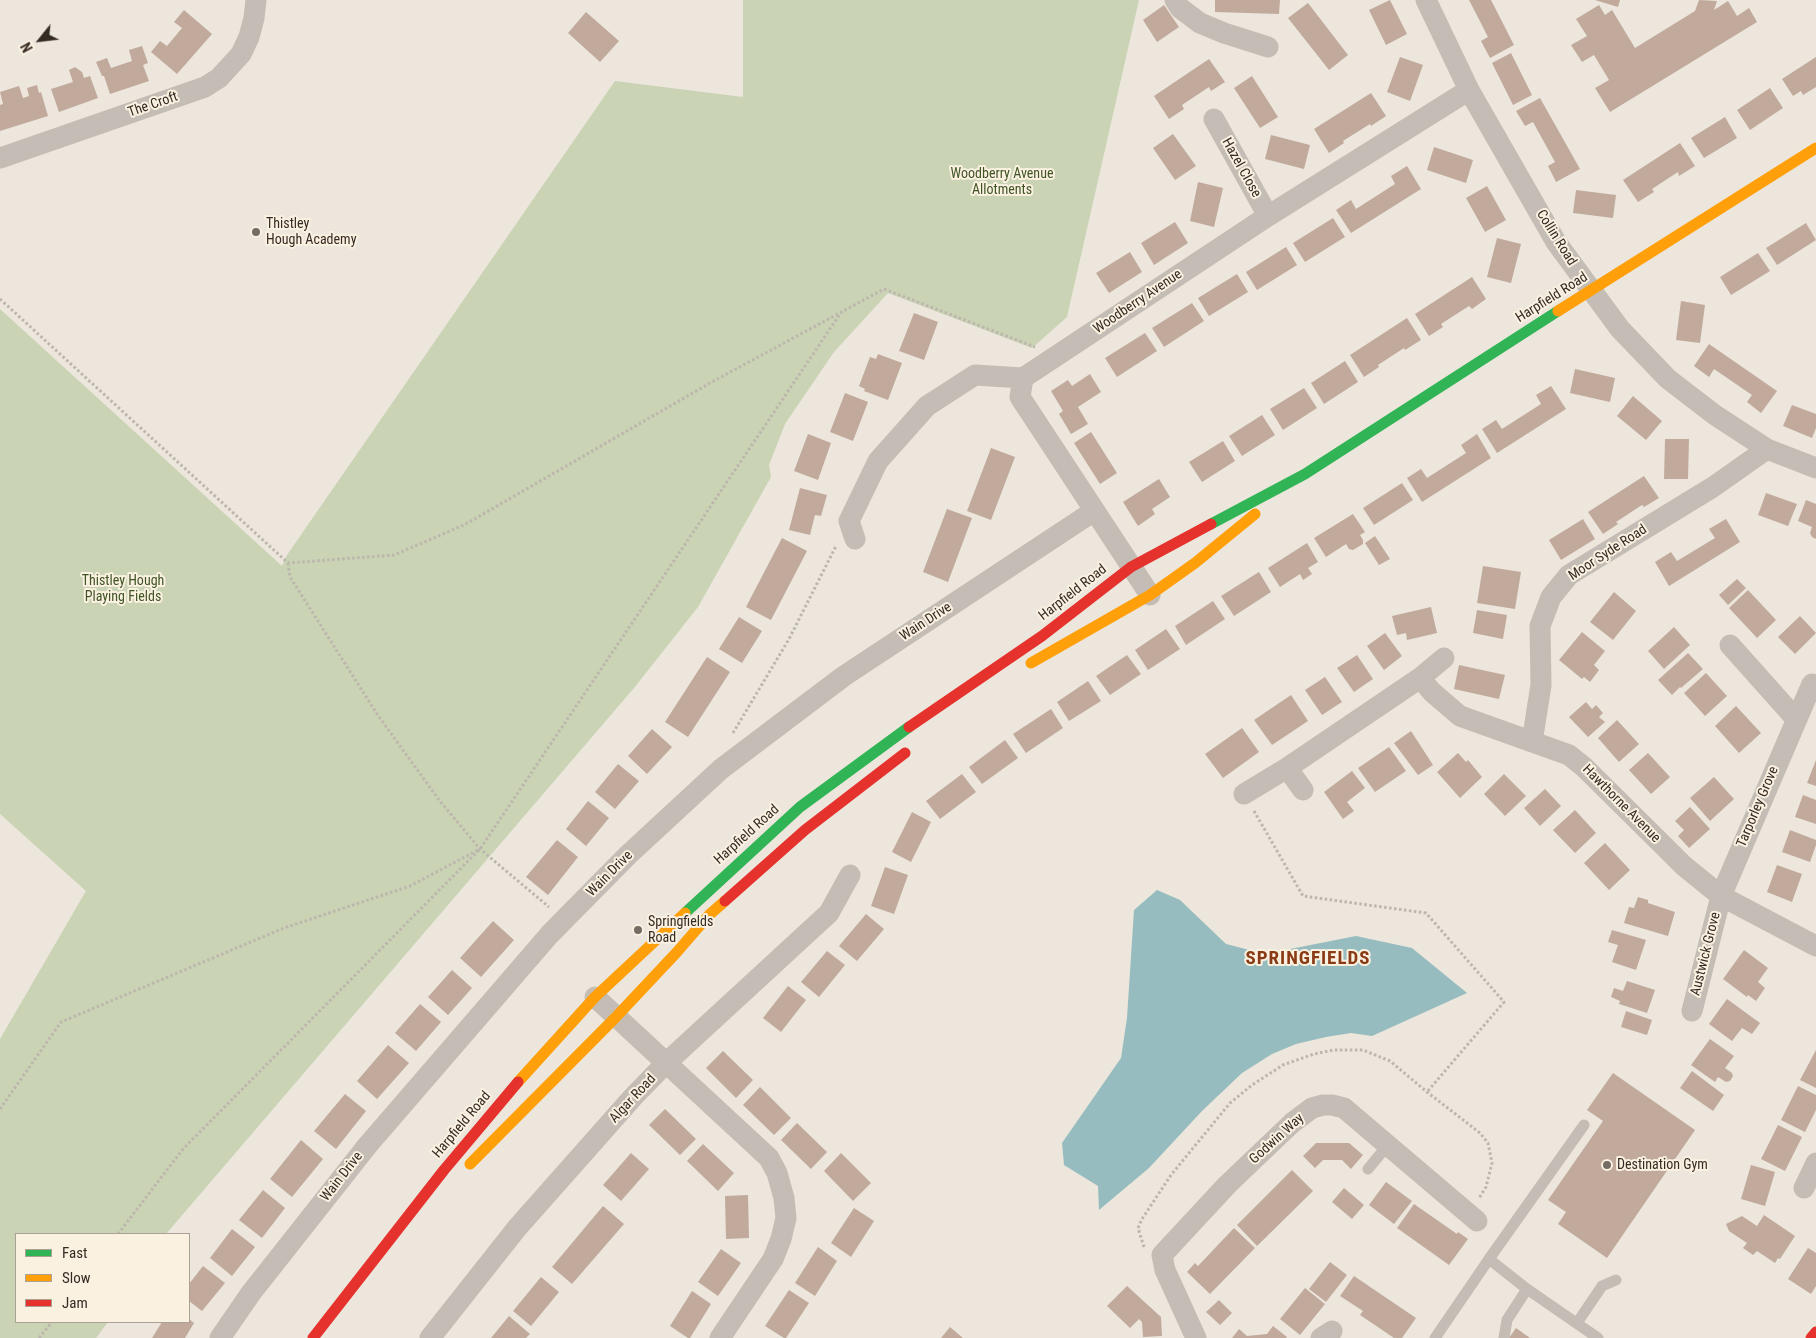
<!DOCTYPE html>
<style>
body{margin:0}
#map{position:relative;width:1816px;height:1338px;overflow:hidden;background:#ece6dc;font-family:"Roboto Condensed",sans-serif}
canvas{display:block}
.legend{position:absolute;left:15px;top:1233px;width:175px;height:90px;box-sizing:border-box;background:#faf1e1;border:1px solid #aba295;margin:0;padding:6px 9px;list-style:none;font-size:15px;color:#352b24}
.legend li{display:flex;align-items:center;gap:10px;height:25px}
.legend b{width:25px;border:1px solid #aba295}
.north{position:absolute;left:15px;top:15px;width:50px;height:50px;-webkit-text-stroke:4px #faf1e1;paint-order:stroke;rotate:241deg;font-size:14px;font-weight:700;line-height:20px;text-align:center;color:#352b24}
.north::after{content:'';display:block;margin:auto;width:18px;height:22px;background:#352b24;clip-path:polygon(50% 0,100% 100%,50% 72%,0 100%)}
</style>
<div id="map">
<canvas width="1816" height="1338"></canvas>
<ul class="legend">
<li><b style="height:6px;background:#30b455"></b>Fast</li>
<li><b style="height:6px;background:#ff9f0a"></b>Slow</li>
<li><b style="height:6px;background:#e5322d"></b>Jam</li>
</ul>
<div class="north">N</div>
</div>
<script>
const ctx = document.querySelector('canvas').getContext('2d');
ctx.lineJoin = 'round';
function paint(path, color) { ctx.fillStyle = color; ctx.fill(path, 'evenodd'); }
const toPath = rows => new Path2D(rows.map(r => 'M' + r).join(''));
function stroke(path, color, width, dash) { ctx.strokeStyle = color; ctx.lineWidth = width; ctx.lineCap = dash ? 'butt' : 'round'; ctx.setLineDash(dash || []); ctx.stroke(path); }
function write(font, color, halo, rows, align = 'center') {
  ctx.font = font + ' "Roboto Condensed",sans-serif'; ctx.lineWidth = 4; ctx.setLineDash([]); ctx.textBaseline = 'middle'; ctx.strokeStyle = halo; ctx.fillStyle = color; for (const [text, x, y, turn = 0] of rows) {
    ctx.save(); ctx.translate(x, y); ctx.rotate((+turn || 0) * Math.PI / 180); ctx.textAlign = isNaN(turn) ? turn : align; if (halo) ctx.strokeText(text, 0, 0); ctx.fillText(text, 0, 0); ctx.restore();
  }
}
paint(toPath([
 [743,0,1139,0,1067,317,1032,348,888,293,834,352,785,424,769,465,771,477,698,607,634,688,166,1234,16,1234,16,1322,108,1322,96,1338,0,1338,0,1039,86,891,0,814,0,309,282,566,287,555,615,81,743,97]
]), '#cad3b4');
paint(toPath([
 [1157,890,1180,900,1226,944,1265,954,1356,936,1412,948,1467,993,1372,1036,1351,1033,1326,1037,1296,1044,1272,1054,1242,1073,1202,1111,1149,1168,1099,1210,1098,1186,1064,1165,1062,1143,1121,1058,1127,1018,1134,910]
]), '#97bcbf');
paint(toPath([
 [1215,0,1280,0,1279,14,1215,12],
 [1390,0,1407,34,1386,45,1369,10],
 [1469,0,1491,0,1514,45,1490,58,1481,41,1488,37],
 [1595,0,1620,0,1618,7],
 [1699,0,1717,1,1714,10,1728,1,1737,16,1749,8,1757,22,1610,112,1595,88,1609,80,1594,55,1582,62,1571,45,1587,36,1576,19,1599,5,1605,15,1612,10,1635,48,1695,11],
 [1308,3,1348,55,1329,70,1288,18],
 [1164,5,1179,27,1157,42,1143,20],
 [184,10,212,34,177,74,151,52,160,41,167,46,182,28,174,22],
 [586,12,619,41,600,62,568,33],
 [142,46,148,63,143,65,149,81,110,94,104,76,102,76,96,62,107,58,111,68,132,61,129,50],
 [1511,53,1532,95,1513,105,1492,63],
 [1400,57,1423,65,1410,101,1387,92],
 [1816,57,1816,87,1803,95,1801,91,1793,96,1782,79],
 [1209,59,1225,82,1211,91,1209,87,1182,105,1184,109,1169,119,1154,96],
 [75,67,82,72,84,78,90,76,98,98,59,112,51,89,73,82,69,70],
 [1252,76,1278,117,1260,128,1234,88],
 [37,85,39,93,41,92,48,116,0,131,0,105,3,104,0,92,19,86,23,98,29,96,27,88],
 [1770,88,1783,108,1750,130,1737,110],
 [1371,93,1386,116,1371,126,1370,124,1343,141,1344,143,1329,153,1314,129],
 [1540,98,1580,169,1556,182,1548,166,1555,162,1533,122,1525,126,1516,111],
 [1725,117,1737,138,1704,158,1691,138],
 [1173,134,1196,166,1175,180,1153,148],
 [1271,135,1310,145,1304,169,1265,159],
 [1680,143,1695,166,1679,176,1678,172,1652,189,1654,192,1638,202,1623,180],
 [1434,147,1473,160,1466,183,1427,170],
 [1407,166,1421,189,1351,233,1336,210,1351,200,1356,209,1395,184,1391,176],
 [1198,182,1223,188,1214,227,1190,221],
 [1487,186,1506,220,1485,232,1466,198],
 [1576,190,1616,195,1613,218,1573,213],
 [1333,218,1345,237,1305,262,1293,243],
 [1175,222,1188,243,1154,265,1141,243],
 [1806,223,1816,240,1777,265,1766,248],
 [1497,238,1521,244,1511,283,1487,277],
 [1286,247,1297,265,1257,290,1246,272],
 [1130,252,1142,272,1109,293,1096,273],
 [1758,253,1770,271,1731,295,1720,277],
 [1237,274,1248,292,1209,316,1198,298],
 [1472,277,1486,299,1472,309,1469,306,1441,324,1443,327,1429,336,1415,314],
 [1681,301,1705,305,1700,343,1676,340],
 [1192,303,1204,321,1164,347,1152,328],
 [914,313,938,322,924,360,899,351],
 [1407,318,1421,340,1405,350,1404,348,1378,365,1379,367,1364,377,1350,355],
 [1145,333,1157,351,1117,377,1105,358],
 [1709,344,1777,391,1761,413,1747,402,1752,395,1714,369,1709,377,1694,366],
 [878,354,902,363,888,400,864,391,865,389,859,386,870,357,876,359],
 [1345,361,1358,382,1324,404,1311,383],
 [1575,369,1615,378,1610,402,1570,393],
 [1090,374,1101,392,1078,407,1088,424,1071,434,1059,414,1063,411,1051,391,1068,380,1072,386],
 [1551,386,1566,409,1497,453,1482,429,1496,420,1502,429,1541,404,1536,395],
 [1304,388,1317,408,1283,430,1270,409],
 [845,393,868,402,853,441,830,432],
 [1633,396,1662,421,1646,440,1617,416],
 [1792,405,1816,414,1816,428,1812,438,1783,426],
 [1262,415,1275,435,1242,456,1229,436],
 [1091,432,1117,473,1100,484,1074,443],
 [808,434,831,443,818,480,794,471],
 [1477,434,1491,458,1422,502,1407,478,1421,469,1427,478,1466,453,1461,445],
 [1665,439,1689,439,1688,479,1664,479],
 [1223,441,1235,461,1202,482,1189,462],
 [991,448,1015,457,991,520,967,511],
 [1644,476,1659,498,1644,507,1642,505,1616,522,1618,524,1603,534,1588,512],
 [1159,479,1170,497,1152,509,1155,514,1138,526,1123,502],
 [1402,483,1413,500,1374,525,1363,508],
 [800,488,827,495,821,516,815,515,810,535,789,530],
 [1766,493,1797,504,1788,526,1758,515],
 [1806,500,1816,504,1816,539,1812,537,1810,533,1812,527,1798,521],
 [947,509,972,518,948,582,923,572],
 [1353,514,1365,532,1360,535,1363,540,1363,544,1353,550,1349,549,1346,544,1326,557,1314,538],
 [1583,519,1595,539,1561,560,1549,540],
 [1726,519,1740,542,1669,586,1655,562,1671,552,1677,561,1715,538,1709,529],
 [1375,536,1390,559,1379,565,1365,543],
 [782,538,807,551,771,620,746,607],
 [1307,543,1318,562,1308,568,1312,574,1303,580,1300,574,1280,587,1268,568],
 [1483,566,1521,572,1515,609,1477,603],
 [1259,572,1271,592,1234,616,1221,596],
 [1737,579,1746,588,1728,605,1719,595],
 [1748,590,1776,620,1757,638,1729,608],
 [1614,592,1636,611,1613,640,1590,622],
 [1213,601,1225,619,1186,645,1175,626],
 [1431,607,1437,633,1407,640,1406,633,1397,635,1392,616],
 [1477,610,1507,615,1503,639,1473,633],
 [1800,616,1816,633,1795,654,1778,637],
 [739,617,762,631,742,663,719,649],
 [1674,627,1690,645,1664,669,1648,651],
 [1166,629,1180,649,1148,670,1135,650],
 [1582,632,1605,651,1594,665,1599,670,1590,682,1584,677,1582,679,1559,660],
 [1385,633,1402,656,1384,670,1367,646],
 [1688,653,1703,669,1681,688,1680,687,1672,695,1658,680],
 [1127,655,1141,674,1110,695,1096,676],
 [1357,655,1373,679,1354,692,1337,668],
 [707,657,730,672,688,737,665,722],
 [1459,665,1505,675,1499,699,1454,689],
 [1706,673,1727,696,1705,716,1684,693],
 [1325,677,1342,702,1322,715,1305,690],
 [1088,681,1101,701,1069,721,1057,702],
 [1291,695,1308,721,1272,745,1254,720],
 [1586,702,1592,709,1596,705,1603,713,1599,717,1605,722,1588,737,1569,717],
 [1736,706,1761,733,1739,753,1715,726],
 [1051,709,1063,728,1026,753,1013,734],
 [1617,720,1639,744,1619,762,1598,738],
 [1242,728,1259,752,1223,778,1205,754],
 [652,729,672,747,647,774,628,756],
 [1411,731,1433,765,1418,775,1394,743],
 [1005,740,1018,758,982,784,969,767],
 [1389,747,1406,771,1375,792,1358,768],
 [1458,753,1466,762,1468,760,1482,777,1460,798,1437,772],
 [1648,753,1670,777,1651,794,1629,770],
 [1816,760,1816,786,1807,783],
 [618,764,639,781,615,809,595,792],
 [1352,771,1365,788,1347,802,1354,811,1343,819,1324,792],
 [962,774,976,792,940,819,926,801],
 [1504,774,1526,796,1505,816,1484,794],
 [1714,777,1734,799,1710,821,1690,798],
 [1545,789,1561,806,1540,826,1524,808],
 [1803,795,1816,800,1816,824,1795,817],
 [588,801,609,818,586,846,566,829],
 [1690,807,1710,829,1689,848,1678,836,1684,830,1675,821],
 [1575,810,1596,833,1575,853,1553,830],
 [912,812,931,822,911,862,892,852],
 [1790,830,1816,840,1816,845,1810,862,1782,852],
 [557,840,578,857,548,895,526,877],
 [1605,843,1630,870,1609,890,1584,863],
 [1777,865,1802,874,1792,902,1767,892],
 [885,867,908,875,894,914,871,906],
 [1638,897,1648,900,1648,903,1675,912,1668,936,1624,923,1629,907,1634,908],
 [866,914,884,929,857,961,839,946],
 [493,921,514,940,481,977,460,958],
 [1612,930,1646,940,1636,970,1612,962,1618,945,1608,942],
 [1744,950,1768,968,1758,982,1765,988,1756,1001,1748,995,1747,997,1723,979],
 [827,951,845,965,819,997,801,982],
 [452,970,472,988,448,1015,428,997],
 [1627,981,1655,990,1647,1013,1619,1004,1620,1001,1611,997,1614,988,1623,991],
 [788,986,806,1000,781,1032,763,1018],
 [1727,999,1760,1023,1752,1034,1742,1028,1732,1041,1709,1024],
 [420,1004,441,1022,416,1051,395,1033],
 [1626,1011,1652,1020,1647,1035,1621,1027],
 [1710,1039,1734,1056,1725,1068,1732,1073,1733,1076,1730,1081,1726,1082,1718,1077,1715,1082,1691,1065],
 [388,1045,409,1063,377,1099,357,1081],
 [1816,1050,1816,1088,1800,1080],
 [723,1051,753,1080,736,1098,706,1068],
 [1692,1071,1724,1095,1713,1111,1680,1088],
 [1613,1073,1695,1130,1607,1258,1558,1224,1566,1212,1548,1200,1603,1121,1587,1110],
 [1798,1086,1816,1095,1816,1110,1805,1132,1781,1120],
 [760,1087,791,1118,774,1135,743,1105],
 [345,1094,366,1111,336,1149,314,1131],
 [665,1109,696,1139,680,1155,649,1125],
 [797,1123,827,1152,811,1169,781,1140],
 [1778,1125,1802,1137,1785,1171,1761,1159],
 [301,1140,323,1159,292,1197,270,1179],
 [1316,1143,1349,1143,1363,1155,1351,1169,1342,1160,1323,1160,1315,1168,1303,1156],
 [703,1144,734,1173,718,1191,687,1161],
 [631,1153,649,1169,621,1201,603,1185],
 [841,1153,871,1183,853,1201,824,1171],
 [1751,1165,1775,1172,1765,1206,1741,1199],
 [1292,1170,1313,1191,1257,1246,1237,1225],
 [1386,1182,1412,1201,1394,1224,1369,1205],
 [1344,1188,1364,1205,1352,1219,1332,1202],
 [263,1190,285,1208,262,1238,239,1220],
 [748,1195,749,1238,726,1239,725,1196],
 [1414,1204,1457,1234,1458,1232,1468,1239,1449,1265,1397,1228],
 [603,1206,624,1224,572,1284,552,1267],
 [854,1208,874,1221,851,1257,831,1243],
 [1764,1215,1795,1236,1780,1259,1778,1258,1775,1263,1757,1251,1753,1255,1743,1248,1747,1243,1729,1231,1726,1224,1742,1216,1757,1226],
 [1234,1228,1255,1248,1210,1294,1187,1272,1195,1263,1198,1266],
 [232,1229,255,1247,232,1276,210,1258],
 [818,1247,837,1261,815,1296,795,1283],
 [1808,1248,1816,1253,1816,1286,1811,1294,1788,1279],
 [721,1249,741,1263,718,1296,698,1282],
 [1330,1262,1347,1275,1326,1302,1309,1289],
 [203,1266,225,1283,202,1311,189,1301,189,1284],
 [1354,1276,1416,1318,1402,1338,1394,1338,1360,1315,1363,1311,1340,1296],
 [541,1277,559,1292,531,1326,513,1311],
 [1127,1286,1161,1317,1162,1336,1143,1337,1142,1322,1139,1319,1130,1328,1107,1306],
 [1305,1288,1325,1304,1300,1335,1280,1319],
 [789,1290,809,1303,786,1338,784,1338,765,1326],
 [692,1291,711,1304,690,1338,688,1338,670,1326],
 [1219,1300,1232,1313,1220,1325,1206,1312],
 [509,1316,530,1334,526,1338,491,1338],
 [189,1319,194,1323,185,1338,152,1338,162,1322,189,1322],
 [1273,1326,1287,1337,1286,1338,1232,1338,1239,1329,1247,1336,1267,1334],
 [950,1327,963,1338,941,1338],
 [1516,1328,1530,1338,1509,1338]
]), '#c1aa9c');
stroke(toPath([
 [0,299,288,563,394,555,464,525,710,383,884,289,1035,347],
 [288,563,290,577,377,714,439,800,480,849,549,907],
 [733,733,789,639,836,546],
 [1254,811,1303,896,1426,913,1504,1002,1427,1092],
 [0,1109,61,1022,284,928,410,886,478,850],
 [118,1234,183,1149,480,849,840,314],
 [1144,1247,1138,1228,1142,1219,1171,1175,1230,1103,1252,1085,1283,1065,1314,1054,1334,1050,1363,1050,1390,1061,1427,1092,1480,1133,1488,1143,1492,1163,1486,1187,1479,1198],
 [39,1338,52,1322]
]), '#bdb6ad', 3, [2.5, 2.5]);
stroke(toPath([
 [1368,1169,1387,1146],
 [1489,1259,1584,1125],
 [1577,1323,1602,1286,1616,1280],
 [1435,1338,1489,1259,1527,1289,1598,1338],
 [1504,1338,1507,1320,1527,1289]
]), '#c4bdb5', 11);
stroke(toPath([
 [1175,0,1180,8,1200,23,1224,33,1268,47],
 [1426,0,1469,90,1556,242,1620,329,1668,379,1715,415,1767,449,1816,468],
 [1214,119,1268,216],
 [0,158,205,87,219,78,241,54,249,37,254,18,256,0],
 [855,539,849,521,878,461,927,406,975,375,1023,378],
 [1150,595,1020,397,1023,378,1268,216,1469,90],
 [1730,645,1796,719],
 [1420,678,1432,692,1460,716,1569,755,1584,767,1684,866,1721,896,1816,946],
 [1532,742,1541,685,1540,626,1551,597,1569,575,1713,487,1767,449],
 [1287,768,1303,790],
 [1244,794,1287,768,1420,678,1444,658],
 [595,997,769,1158,777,1173,784,1198,786,1218,781,1239,773,1259,720,1338],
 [1692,1011,1721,896,1812,684],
 [1804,1188,1816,1163],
 [220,1338,251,1293,367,1146,550,934,628,855,721,769,844,676,1094,511],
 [430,1338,517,1228,633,1097,665,1064,829,913,850,875],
 [1196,1338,1165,1270,1162,1255,1227,1185,1292,1123,1312,1108,1323,1105,1332,1105,1344,1108,1477,1221],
 [1321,1338,1332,1331]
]), '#c4bdb5', 21);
stroke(toPath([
 [1211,524,1305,474,1558,311],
 [685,913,800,807,909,727]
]), '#30b455', 11);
stroke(toPath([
 [1558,311,1816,148],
 [1031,663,1150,595,1195,563,1255,514],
 [518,1082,595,997,685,913],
 [470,1164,615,1018,677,952,709,915,725,901]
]), '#ff9f0a', 11);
stroke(toPath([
 [909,727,1042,636,1131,567,1211,524],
 [725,901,805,830,905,753],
 [313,1338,444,1170,518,1082],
 [1811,1338,1816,1332]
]), '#e5322d', 11);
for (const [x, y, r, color] of [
 [256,232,5,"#756c64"],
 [638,930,5,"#756c64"],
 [1607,1165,5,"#756c64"]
]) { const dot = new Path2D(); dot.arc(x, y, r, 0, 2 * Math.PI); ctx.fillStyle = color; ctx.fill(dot); stroke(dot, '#faf1e1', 2); }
write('14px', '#352b24', '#faf1e1', [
 ["The Croft",153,105,-19],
 ["Hazel Close",1241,168,61],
 ["Collin Road",1556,238,58],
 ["Harpfield Road",1552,298,-32],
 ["Woodberry Avenue",1138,302,-34],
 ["Moor Syde Road",1608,553,-33],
 ["Harpfield Road",1073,593,-38],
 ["Wain Drive",926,622,-33],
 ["Hawthorne Avenue",1621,804,45],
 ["Tarporley Grove",1758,807,-67],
 ["Harpfield Road",747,835,-42],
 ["Wain Drive",610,874,-45],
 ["Austwick Grove",1706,954,-76],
 ["Algar Road",633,1099,-47],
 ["Harpfield Road",462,1125,-50],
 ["Godwin Way",1277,1139,-42],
 ["Wain Drive",342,1177,-52]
]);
write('14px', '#405526', '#faf1e1', [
 ["Woodberry Avenue",1002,174],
 ["Allotments",1002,190],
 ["Thistley Hough",123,581],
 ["Playing Fields",123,597]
]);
write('14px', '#352b24', '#faf1e1', [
 ["Thistley",266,224],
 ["Hough Academy",266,240],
 ["Springfields",648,922],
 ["Road",648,938],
 ["Destination Gym",1617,1165]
], 'left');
ctx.letterSpacing = '1px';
write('bold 19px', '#8a3b16', '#faf1e1', [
 ["SPRINGFIELDS",1308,959]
]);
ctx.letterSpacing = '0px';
</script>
